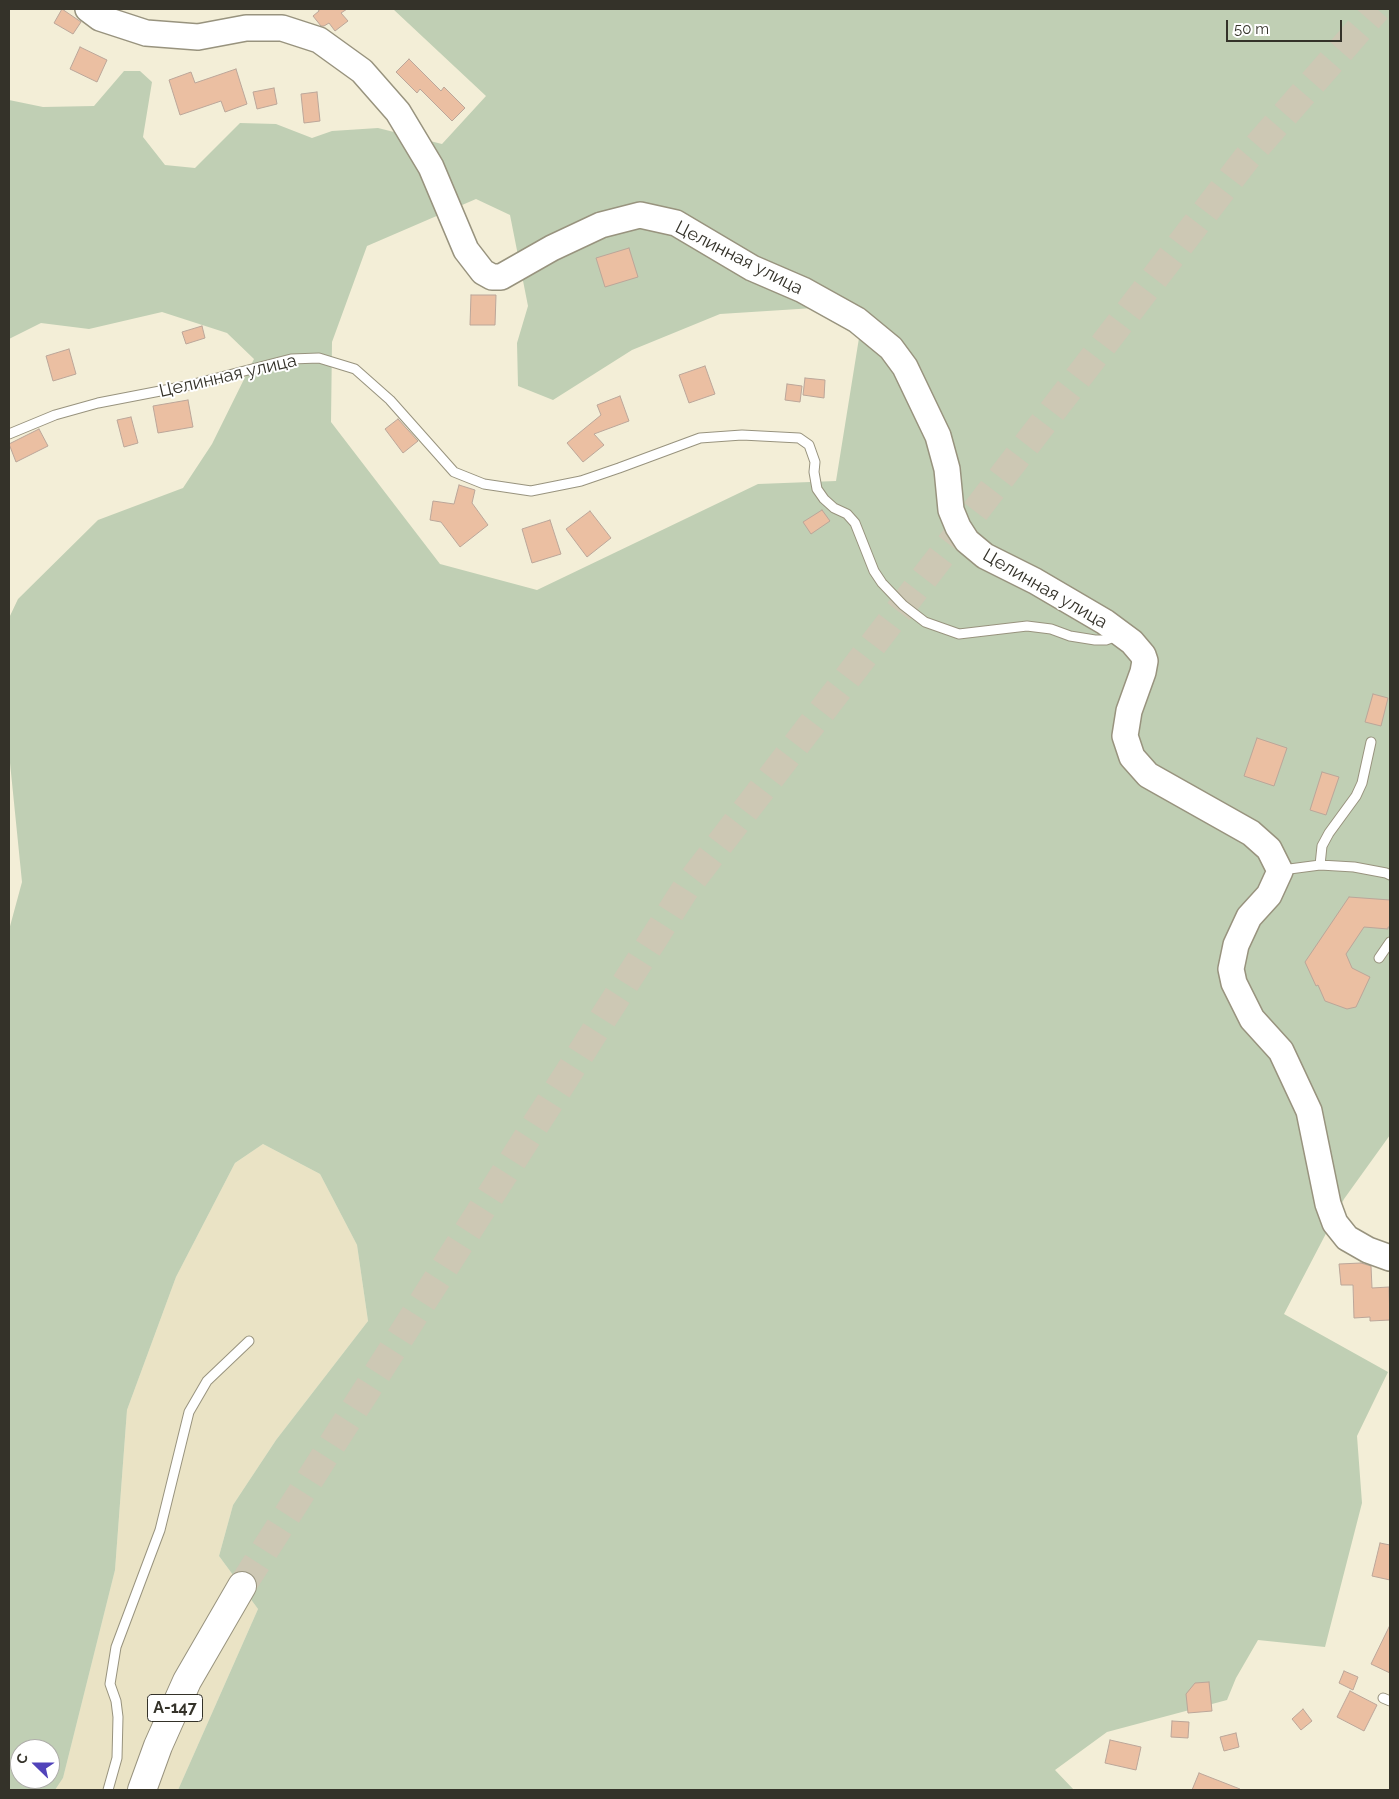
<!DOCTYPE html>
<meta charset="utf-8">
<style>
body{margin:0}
#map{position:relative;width:1399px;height:1799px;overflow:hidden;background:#f3eed7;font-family:Raleway,sans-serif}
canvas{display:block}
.frame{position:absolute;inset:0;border:10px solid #343229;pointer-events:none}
.north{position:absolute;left:10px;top:1739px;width:50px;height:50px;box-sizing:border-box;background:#fff;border:1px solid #aeada9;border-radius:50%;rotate:292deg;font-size:14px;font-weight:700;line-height:20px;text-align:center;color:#343229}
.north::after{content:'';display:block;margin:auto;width:18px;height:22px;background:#5143ba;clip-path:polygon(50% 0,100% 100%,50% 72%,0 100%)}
.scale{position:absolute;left:1226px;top:20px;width:116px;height:22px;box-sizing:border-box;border:2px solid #343229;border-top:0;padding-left:6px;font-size:15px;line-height:18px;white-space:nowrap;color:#343229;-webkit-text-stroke:4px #fff;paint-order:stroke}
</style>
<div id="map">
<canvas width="1399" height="1799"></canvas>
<div class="frame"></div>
<div class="north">С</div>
<div class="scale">50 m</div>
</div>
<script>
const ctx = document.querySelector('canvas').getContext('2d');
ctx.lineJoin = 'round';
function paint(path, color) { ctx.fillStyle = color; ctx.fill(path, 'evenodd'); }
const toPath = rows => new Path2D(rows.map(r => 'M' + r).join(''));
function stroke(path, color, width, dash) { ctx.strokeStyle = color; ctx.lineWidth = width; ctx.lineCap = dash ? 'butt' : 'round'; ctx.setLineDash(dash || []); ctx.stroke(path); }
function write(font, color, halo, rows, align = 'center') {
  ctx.font = font + ' Raleway,sans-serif'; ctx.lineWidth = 4; ctx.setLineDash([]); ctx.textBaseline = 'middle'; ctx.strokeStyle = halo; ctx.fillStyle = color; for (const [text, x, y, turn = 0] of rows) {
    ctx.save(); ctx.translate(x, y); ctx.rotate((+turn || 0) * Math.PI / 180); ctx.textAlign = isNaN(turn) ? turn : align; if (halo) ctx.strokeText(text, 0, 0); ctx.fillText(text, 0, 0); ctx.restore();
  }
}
paint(toPath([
 [263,1144,320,1174,357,1245,368,1321,276,1440,233,1505,219,1556,258,1609,178,1790,55,1790,63,1778,115,1570,127,1410,176,1277,235,1163]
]), '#eae3c5');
paint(toPath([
 [393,9,1390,9,1390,1135,1344,1199,1284,1314,1388,1372,1357,1436,1362,1503,1325,1647,1258,1640,1236,1678,1227,1700,1107,1732,1055,1770,1074,1790,178,1790,258,1609,219,1556,233,1505,276,1440,368,1321,357,1245,320,1174,263,1144,235,1163,176,1277,127,1410,115,1570,63,1778,55,1790,9,1790,9,930,22,882,9,753,9,618,18,599,98,520,183,488,212,444,254,359,227,333,162,312,89,329,41,323,9,339,9,100,43,107,94,106,124,71,140,71,152,82,143,137,165,165,195,168,240,123,276,124,312,138,332,131,378,128,442,144,486,96],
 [476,199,510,215,528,306,517,343,518,386,553,400,632,350,720,314,814,308,859,338,836,481,758,484,537,590,440,564,331,422,332,342,367,246],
 [20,1749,50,1749,50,1779,20,1779]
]), '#c0cfb4');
const building = toPath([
 [62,9,81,22,73,34,54,23,62,9],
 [318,9,347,9,341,13,348,21,335,31,329,23,324,26,321,26,313,16,319,11,318,9],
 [80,47,107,60,97,82,70,69,80,47],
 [409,59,441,91,444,87,465,108,452,121,420,89,417,93,396,72,409,59],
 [236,69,247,104,225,112,221,101,180,115,169,80,191,72,195,83,236,69],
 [274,88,277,104,257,109,253,92,274,88],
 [317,92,320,121,304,123,301,94,317,92],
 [629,248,638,277,605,287,596,258,629,248],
 [471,295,496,295,495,325,470,325,471,295],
 [202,326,205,338,186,344,182,332,202,326],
 [69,349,76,374,53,381,46,356,69,349],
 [705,366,715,394,689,403,679,375,705,366],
 [805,378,825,380,824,398,803,395,805,378],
 [787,384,802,386,800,402,785,400,787,384],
 [620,396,629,421,594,434,604,445,583,462,567,443,601,415,597,405,620,396],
 [188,400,193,427,158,433,153,406,188,400],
 [131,417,138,443,124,447,117,420,131,417],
 [398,419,418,441,403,453,385,429,398,419],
 [39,429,48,446,16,462,9,444,39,429],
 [459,485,475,490,472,503,488,525,460,547,441,522,430,520,433,501,454,504,459,485],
 [822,510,830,521,811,534,803,522,822,510],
 [590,511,611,538,587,557,566,529,590,511],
 [550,520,561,554,532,563,522,529,550,520],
 [1373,694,1388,698,1381,726,1365,722,1373,694],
 [1257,738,1287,748,1274,786,1244,776,1257,738],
 [1322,772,1339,777,1326,815,1310,810,1322,772],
 [1349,897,1390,900,1390,927,1388,927,1388,929,1364,927,1346,954,1352,968,1370,977,1356,1007,1347,1009,1325,1001,1318,985,1316,986,1305,962,1349,897],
 [1361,1263,1371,1266,1372,1288,1389,1287,1390,1320,1370,1321,1370,1317,1354,1318,1353,1285,1341,1285,1339,1264,1361,1263],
 [1380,1543,1390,1545,1390,1580,1372,1576,1380,1543],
 [1390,1625,1390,1673,1371,1664,1390,1625],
 [1344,1671,1358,1677,1353,1690,1339,1683,1344,1671],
 [1209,1682,1212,1711,1188,1713,1186,1694,1195,1683,1209,1682],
 [1350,1691,1377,1705,1364,1731,1337,1717,1350,1691],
 [1303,1709,1312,1721,1301,1730,1292,1719,1303,1709],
 [1172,1721,1189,1722,1188,1738,1171,1737,1172,1721],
 [1236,1733,1239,1747,1224,1751,1220,1737,1236,1733],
 [1110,1740,1141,1747,1136,1770,1105,1763,1110,1740],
 [1199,1773,1240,1789,1240,1790,1192,1790,1199,1773]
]);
paint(building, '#ebbfa2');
stroke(building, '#bba699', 1);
stroke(toPath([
 [242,1586,686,888,1246,159,1377,9]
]), '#cdc8b4', 28, [28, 14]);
const lane = toPath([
 [9,434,55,415,98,403,186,386,291,359,319,358,355,369,390,400,454,472,484,484,531,491,581,481,619,468,700,438,742,435,799,438,809,445,815,462,814,472,817,489,824,499,834,508,847,514,855,523,874,571,882,583,903,605,925,622,959,634,1027,626,1051,629,1070,636,1095,640,1106,640,1117,636],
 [1320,865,1322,846,1329,833,1356,796,1362,783,1371,742],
 [1282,870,1320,865,1354,867,1386,873,1390,875],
 [1379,958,1390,942],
 [1383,1698,1390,1701],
 [108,1790,117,1758,118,1717,116,1701,110,1684,116,1647,160,1530,189,1412,207,1381,249,1341]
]);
const secondary = toPath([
 [88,9,100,18,146,33,198,37,246,28,282,28,319,40,362,71,398,112,431,167,466,250,483,272,492,277,501,277,552,248,601,225,640,215,676,223,752,268,803,290,857,320,891,348,905,367,938,436,947,469,951,510,958,527,967,541,985,556,1035,581,1105,622,1132,642,1143,655,1145,661,1143,672,1129,711,1125,736,1132,757,1148,775,1251,833,1269,849,1280,871,1269,895,1249,917,1236,945,1231,969,1234,983,1252,1019,1281,1051,1309,1111,1328,1204,1335,1223,1347,1238,1368,1250,1390,1258]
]);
const highway = toPath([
 [142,1790,158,1746,187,1681,242,1586]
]);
stroke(lane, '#98937e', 11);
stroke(secondary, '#98937e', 28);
stroke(highway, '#98937e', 30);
stroke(lane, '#fff', 9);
stroke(secondary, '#fff', 25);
stroke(highway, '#fff', 28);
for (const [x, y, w] of [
 [175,1708,55]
]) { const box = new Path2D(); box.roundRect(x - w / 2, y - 13.5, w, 27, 4); ctx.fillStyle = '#fff'; ctx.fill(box); stroke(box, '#343229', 1); }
write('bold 16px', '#343229', null, [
 ["А-147",175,1708]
]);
write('18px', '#343229', '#fff', [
 ["Целинная улица",739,258,27],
 ["Целинная улица",228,376,-13],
 ["Целинная улица",1045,589,30]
]);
</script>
